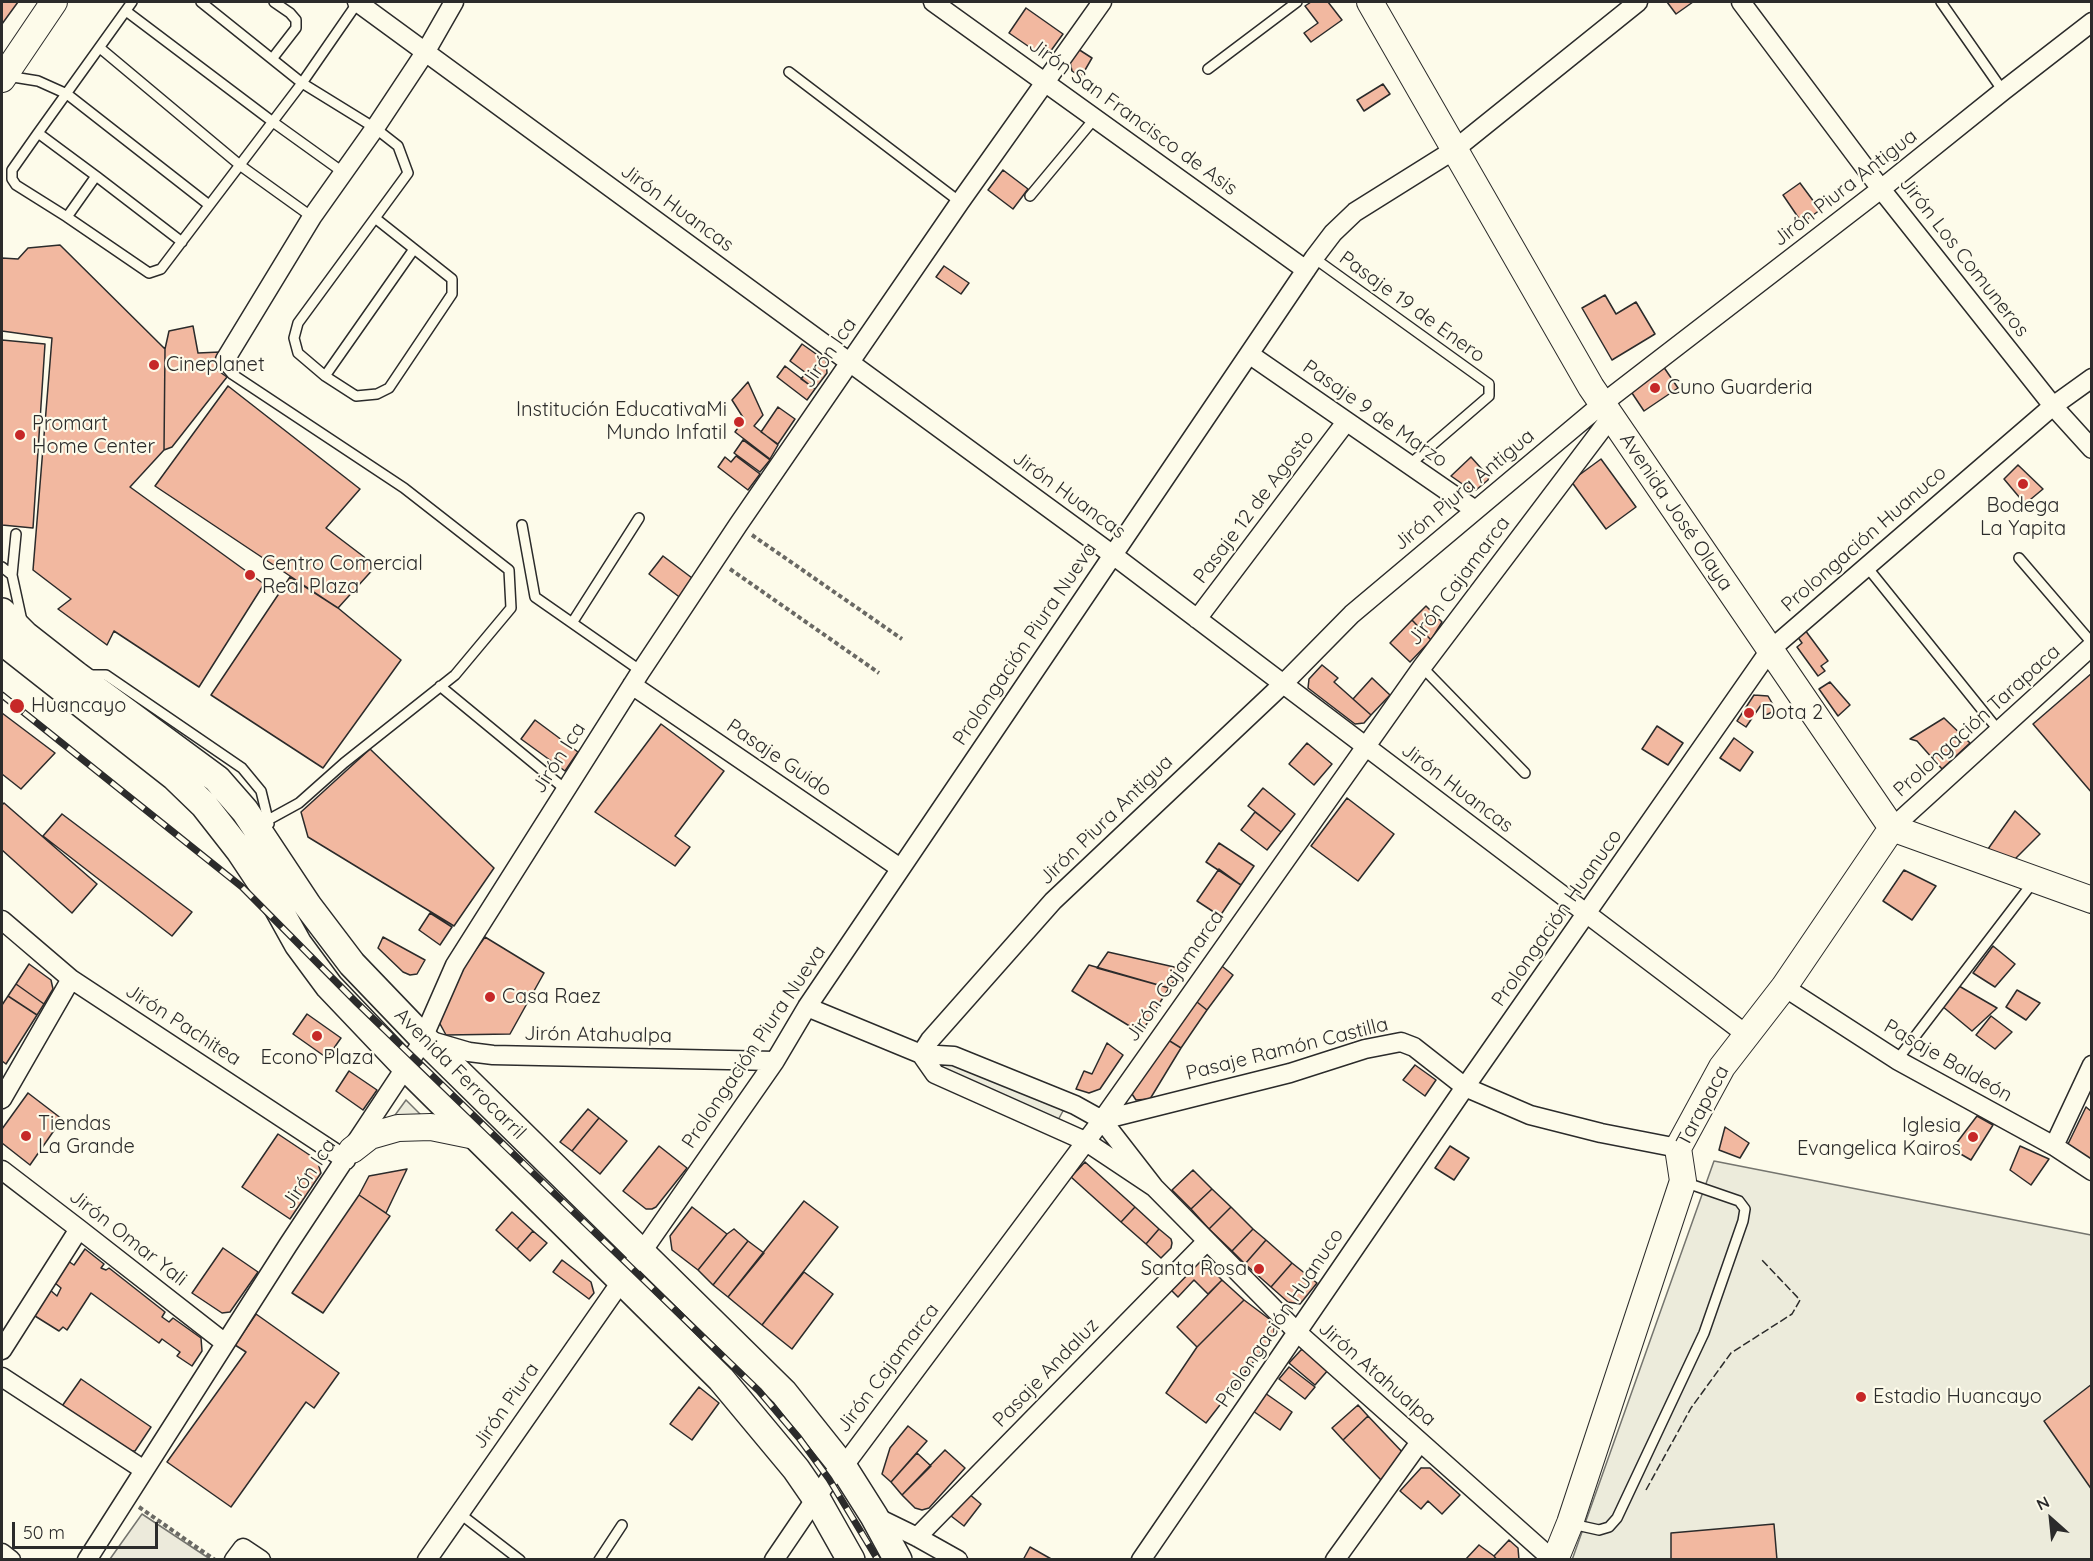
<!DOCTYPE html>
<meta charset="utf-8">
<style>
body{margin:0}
#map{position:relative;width:2093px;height:1561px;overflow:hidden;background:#fdfbea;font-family:Quicksand,sans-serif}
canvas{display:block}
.frame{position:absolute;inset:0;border:3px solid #2b2b2b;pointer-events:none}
.north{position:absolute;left:2021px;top:1489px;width:60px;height:60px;-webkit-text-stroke:4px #fdfbea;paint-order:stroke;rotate:333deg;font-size:16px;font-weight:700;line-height:24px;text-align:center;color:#2b2b2b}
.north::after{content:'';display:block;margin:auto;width:21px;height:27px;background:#2b2b2b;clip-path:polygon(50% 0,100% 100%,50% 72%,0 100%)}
.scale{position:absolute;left:12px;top:1522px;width:146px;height:27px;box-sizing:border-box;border:3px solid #2b2b2b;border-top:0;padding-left:8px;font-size:18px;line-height:21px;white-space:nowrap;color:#2b2b2b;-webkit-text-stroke:4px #fdfbea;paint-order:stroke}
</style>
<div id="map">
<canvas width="2093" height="1561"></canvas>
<div class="frame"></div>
<div class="north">N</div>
<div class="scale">50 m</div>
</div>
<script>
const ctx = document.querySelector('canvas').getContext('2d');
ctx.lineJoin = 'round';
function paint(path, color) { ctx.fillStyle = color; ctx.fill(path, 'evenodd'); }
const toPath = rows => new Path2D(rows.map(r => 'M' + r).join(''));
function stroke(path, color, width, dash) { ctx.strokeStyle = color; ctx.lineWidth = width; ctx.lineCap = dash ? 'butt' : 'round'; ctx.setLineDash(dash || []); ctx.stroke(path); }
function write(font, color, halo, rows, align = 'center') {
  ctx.font = font + ' Quicksand,sans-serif'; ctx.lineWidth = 4.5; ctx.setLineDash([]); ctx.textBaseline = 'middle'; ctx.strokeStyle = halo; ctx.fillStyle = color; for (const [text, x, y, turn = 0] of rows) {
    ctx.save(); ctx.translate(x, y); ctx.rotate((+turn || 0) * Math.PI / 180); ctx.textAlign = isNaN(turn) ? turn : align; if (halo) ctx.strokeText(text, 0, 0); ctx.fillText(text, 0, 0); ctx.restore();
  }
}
const green = toPath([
 [955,1059,1064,1109,1056,1124,952,1076,936,1061,955,1059],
 [406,1100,422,1116,390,1122,406,1100],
 [1714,1161,2091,1235,2091,1559,1572,1560,1714,1161]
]);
paint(green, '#ecebdb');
stroke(green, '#74746e', 1.5);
const parking = toPath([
 [142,1514,210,1559,110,1559,142,1514]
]);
paint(parking, '#eceadb');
stroke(parking, '#74746e', 1.5);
const building = toPath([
 [2,2,18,2,2,24,2,2],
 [1311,2,1328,2,1342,20,1311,42,1304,33,1318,23,1305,6,1311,2],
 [1667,2,1693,2,1676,14,1667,2],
 [1026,8,1063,34,1050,52,1038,53,1009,33,1026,8],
 [1078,49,1092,58,1081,77,1072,71,1070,62,1078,49],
 [1383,84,1390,94,1364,111,1357,100,1383,84],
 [1003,170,1028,189,1013,209,988,190,1003,170],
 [1800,183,1820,210,1802,223,1783,195,1800,183],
 [60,245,165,349,164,450,130,487,264,584,199,687,114,631,107,645,58,609,71,599,33,570,52,338,2,331,2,258,18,259,28,248,60,245],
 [944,266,969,283,961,294,936,277,944,266],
 [1605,295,1616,314,1636,302,1655,334,1612,360,1582,308,1605,295],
 [193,326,198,353,220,352,217,370,227,377,172,447,164,450,165,349,169,331,193,326],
 [2,340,45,344,33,528,2,525,2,340],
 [802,344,826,361,827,373,815,389,801,379,806,373,790,361,802,344],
 [785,366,815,389,807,400,777,377,785,366],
 [1663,366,1678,388,1644,411,1632,393,1632,388,1663,366],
 [748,382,763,415,754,426,778,445,770,459,735,432,744,419,732,400,748,382],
 [228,386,360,489,326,528,376,566,338,608,155,486,228,386],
 [778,407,795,419,778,444,761,432,778,407],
 [743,440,770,460,760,472,734,453,743,440],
 [736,456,760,474,748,490,718,467,725,457,731,462,736,456],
 [1471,457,1489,477,1488,480,1476,490,1471,490,1451,476,1471,457],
 [1601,459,1636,507,1606,529,1571,481,1601,459],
 [2018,465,2043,489,2025,504,2004,479,2018,465],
 [663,556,696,581,682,599,649,574,663,556],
 [290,577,338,608,401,660,323,768,211,695,290,577],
 [1426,606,1442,622,1431,640,1412,620,1426,606],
 [1412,620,1431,640,1410,662,1390,643,1412,620],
 [1805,630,1828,661,1821,666,1825,671,1818,676,1797,647,1802,643,1797,636,1805,630],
 [1322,665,1338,678,1334,682,1371,715,1364,723,1355,724,1308,688,1309,679,1322,665],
 [2092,673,2092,793,2033,724,2092,673],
 [1372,678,1390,695,1371,715,1353,699,1372,678],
 [1830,682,1850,705,1838,716,1819,689,1830,682],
 [1754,695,1768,696,1776,710,1766,715,1761,705,1746,727,1737,721,1754,695],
 [2,713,55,753,21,789,2,774,2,713],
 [1944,718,1970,743,1942,769,1917,741,1910,739,1944,718],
 [535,720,578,752,565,771,521,739,535,720],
 [661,724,724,771,675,836,690,847,675,866,595,812,661,724],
 [1657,726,1683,743,1668,765,1642,749,1657,726],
 [1734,738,1753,752,1740,771,1720,758,1734,738],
 [1307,743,1332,764,1314,785,1289,764,1307,743],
 [370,749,494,868,454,926,308,837,301,812,370,749],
 [1263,788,1295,814,1281,832,1248,806,1263,788],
 [1347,798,1394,834,1358,881,1311,846,1347,798],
 [4,803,97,884,72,913,2,850,2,805,4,803],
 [2015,811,2040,834,2012,862,1988,849,2015,811],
 [1255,812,1281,832,1267,850,1241,830,1255,812],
 [62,814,192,912,172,936,43,836,62,814],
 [1219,843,1254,866,1241,885,1206,862,1219,843],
 [1219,869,1241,885,1220,916,1197,901,1219,869],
 [1904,870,1936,886,1912,920,1883,901,1904,870],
 [430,913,452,927,440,945,419,930,430,913],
 [383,937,425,960,417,974,410,975,403,972,378,948,383,937],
 [485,937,544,973,510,1034,446,1035,439,1022,464,966,485,937],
 [1993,946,2015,964,1995,987,1973,973,1993,946],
 [1108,952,1183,969,1169,988,1097,968,1108,952],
 [1218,963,1233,975,1207,1010,1192,998,1218,963],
 [29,964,51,980,53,989,44,1004,16,984,29,964],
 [1089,965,1169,988,1141,1033,1072,991,1089,965],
 [16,984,44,1004,37,1015,8,996,16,984],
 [1959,986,1997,1008,1972,1031,1942,1006,1959,986],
 [2017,990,2040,1003,2026,1020,2006,1007,2017,990],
 [8,996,37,1015,6,1064,2,1061,2,1005,8,996],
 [1192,998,1207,1010,1181,1048,1165,1038,1192,998],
 [307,1014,341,1038,327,1058,293,1034,307,1014],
 [1991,1016,2012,1032,1995,1049,1976,1035,1991,1016],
 [1165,1038,1181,1048,1150,1099,1136,1100,1132,1094,1165,1038],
 [1107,1043,1123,1055,1100,1089,1089,1093,1076,1089,1084,1071,1092,1074,1107,1043],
 [1415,1065,1436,1080,1425,1096,1403,1080,1415,1065],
 [349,1071,377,1090,363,1110,336,1091,349,1071],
 [28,1093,62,1119,30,1165,2,1143,2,1129,28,1093],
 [2086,1107,2092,1112,2092,1162,2070,1148,2068,1144,2086,1107],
 [588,1109,599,1118,572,1151,560,1142,588,1109],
 [1977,1116,1993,1125,1971,1160,1952,1149,1977,1116],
 [599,1118,627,1141,600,1174,572,1151,599,1118],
 [1725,1127,1749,1143,1740,1158,1719,1150,1725,1127],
 [278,1134,317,1160,321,1173,290,1219,242,1187,278,1134],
 [659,1146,687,1168,656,1207,652,1209,646,1209,623,1191,659,1146],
 [1450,1146,1469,1158,1454,1180,1435,1168,1450,1146],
 [2020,1146,2049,1159,2031,1185,2010,1170,2020,1146],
 [1085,1162,1135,1207,1121,1222,1071,1177,1085,1162],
 [407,1169,386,1213,359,1195,369,1176,407,1169],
 [1193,1170,1212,1189,1191,1209,1172,1190,1193,1170],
 [1212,1189,1231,1207,1209,1229,1191,1209,1212,1189],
 [359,1195,390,1216,323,1313,292,1293,359,1195],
 [804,1201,838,1227,762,1325,728,1297,804,1201],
 [692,1207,727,1234,698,1270,672,1250,670,1236,692,1207],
 [1135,1207,1159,1229,1146,1244,1121,1222,1135,1207],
 [1231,1207,1253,1229,1232,1251,1209,1229,1231,1207],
 [512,1212,533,1231,517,1249,496,1230,512,1212],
 [734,1229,748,1241,713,1285,698,1270,727,1234,734,1229],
 [1159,1229,1171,1239,1172,1243,1171,1248,1161,1258,1146,1244,1159,1229],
 [1253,1229,1266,1240,1245,1264,1232,1251,1253,1229],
 [533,1231,547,1243,530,1261,517,1249,533,1231],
 [1266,1240,1292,1263,1271,1287,1245,1264,1266,1240],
 [748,1241,764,1253,728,1297,713,1285,748,1241],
 [223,1248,258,1272,230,1312,222,1313,192,1293,223,1248],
 [85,1249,104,1264,101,1268,106,1270,109,1268,165,1312,162,1317,169,1322,173,1318,201,1338,202,1351,192,1366,177,1356,180,1352,162,1339,159,1343,91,1293,67,1330,63,1327,59,1331,35,1316,50,1290,57,1296,61,1288,55,1283,68,1261,74,1265,85,1249],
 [1201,1259,1222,1280,1208,1294,1194,1280,1178,1297,1166,1285,1201,1259],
 [562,1260,591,1282,594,1293,589,1299,553,1272,562,1260],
 [1292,1263,1317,1283,1300,1304,1288,1302,1271,1287,1292,1263],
 [804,1272,833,1294,792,1349,762,1325,804,1272],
 [1222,1280,1244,1300,1197,1347,1177,1327,1222,1280],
 [1244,1300,1272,1321,1274,1327,1274,1335,1206,1423,1166,1393,1197,1347,1244,1300],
 [256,1314,339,1373,314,1408,306,1402,231,1507,167,1462,246,1352,235,1345,256,1314],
 [1301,1350,1307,1350,1329,1369,1315,1385,1289,1363,1301,1350],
 [1289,1367,1315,1387,1305,1399,1279,1379,1289,1367],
 [81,1379,151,1427,135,1451,122,1451,60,1409,81,1379],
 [2092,1384,2092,1490,2044,1421,2092,1384],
 [699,1387,719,1403,692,1440,670,1424,699,1387],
 [1265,1393,1292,1412,1280,1430,1253,1411,1265,1393],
 [1358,1405,1368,1416,1343,1440,1332,1428,1358,1405],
 [1368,1416,1406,1456,1381,1480,1343,1440,1368,1416],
 [908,1426,927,1441,891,1482,882,1474,890,1448,908,1426],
 [945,1450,965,1468,929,1508,922,1510,915,1508,902,1495,945,1450],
 [917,1453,931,1466,902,1495,891,1482,917,1453],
 [1421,1468,1430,1468,1460,1495,1442,1514,1428,1501,1421,1509,1400,1491,1421,1468],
 [968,1493,981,1504,964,1526,951,1516,968,1493],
 [1774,1524,1777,1560,1671,1560,1671,1533,1774,1524],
 [1509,1540,1518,1548,1519,1560,1497,1560,1494,1556,1509,1540],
 [1479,1545,1494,1556,1497,1560,1465,1560,1479,1545],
 [1030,1547,1053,1560,1023,1560,1030,1547]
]);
paint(building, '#f2b8a0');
stroke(building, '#2b2b2b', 1.5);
const lane = toPath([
 [132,2,38,133,96,176,67,217,149,273,161,269,302,83,201,2],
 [358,2,302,83,375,128,398,146,408,173,298,323,294,338,298,353,325,376,356,396,377,394,389,388,452,294,452,279,375,218],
 [1941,2,2003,91],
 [126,11,273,122,344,173],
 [100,48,241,166,312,217],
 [272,59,296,28,296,20,290,13,274,2],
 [1208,69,1297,2],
 [789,72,960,202],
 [7,76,38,81,67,94,209,205],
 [38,133,12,170,12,179,16,185,67,217],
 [96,176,182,242],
 [1030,196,1095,118],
 [1314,258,1489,384,1489,396,1409,465],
 [225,360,226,367,232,374,404,488,509,570,511,608,455,675,344,763,299,803,268,820],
 [325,376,414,249],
 [522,525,535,597,641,671],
 [2019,558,2092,643],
 [2,567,12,575,22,621],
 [1867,567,1999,731],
 [12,575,16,534],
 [572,623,639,518],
 [1422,667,1525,773],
 [88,675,106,675,242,768,261,791,269,824],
 [440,686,565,789],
 [1897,1060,2034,881],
 [459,1513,520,1560],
 [1572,1524,1599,1530,1609,1527,1617,1518,1704,1333,1743,1221,1745,1209,1739,1201,1684,1182],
 [599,1560,622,1525]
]);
const street = toPath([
 [357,2,1113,555,1747,1035],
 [933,2,1306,270],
 [1741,2,1881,189,2053,406,2092,449],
 [1249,354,1475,510],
 [225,360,312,217,375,128,426,51,454,2],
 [1197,619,1346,422],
 [632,685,900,868],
 [1892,828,2092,646],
 [2,920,71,979,346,1160],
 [1784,987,1897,1060,2054,1146,2092,1171],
 [807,1007,921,1054,954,1056,1075,1105,1102,1120,1154,1187,1298,1333,1553,1560],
 [428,1040,469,1052,493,1055,775,1061],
 [2,1099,71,979],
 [1102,1120,1290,1073,1365,1049,1401,1042,1414,1047,1465,1087,1530,1115,1601,1133,1678,1148],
 [2054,1146,2092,1065],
 [2,1170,79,1229,225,1343],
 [1154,1187,1085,1141,935,1074,921,1054,930,1040,1053,901,1283,684,1352,614,1602,404,1881,189,2003,91,2092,22],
 [2,1350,79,1229],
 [2,1377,144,1470],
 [874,1516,917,1537,958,1560],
 [917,1537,1207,1241],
 [2,1553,11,1560],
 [87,1560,288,1245,419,1047,455,965,641,671,738,525,960,202,1102,2],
 [234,1560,243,1548,261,1560],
 [427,1560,775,1061,807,1007,1314,258,1333,233,1355,212,1454,150,1638,2],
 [774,1560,829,1479,843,1467,1102,1120,1422,667,1611,417],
 [1141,1560,1465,1087,1770,650,2053,406,2092,378],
 [1335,1560,1420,1442]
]);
const secondary = toPath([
 [1370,2,1591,387,1892,828,2092,900],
 [2,79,54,2],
 [352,1150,370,1136,398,1128,431,1127,475,1136],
 [1555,1560,1570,1523,1683,1181,1678,1148,1722,1067,1784,987,1892,828]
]);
const primary = toPath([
 [2,612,25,635,76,675,217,779,245,811,308,906,352,964,423,1038,784,1393,843,1467,874,1516,898,1560],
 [2,641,175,777,204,805,240,851,278,908,298,944,329,986,406,1067,721,1379,796,1469,816,1498,851,1560]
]);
stroke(lane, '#2b2b2b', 12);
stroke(street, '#2b2b2b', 21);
stroke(secondary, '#2b2b2b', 28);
stroke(primary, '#2b2b2b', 30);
stroke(toPath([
 [752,535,902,639],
 [730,569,879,673],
 [139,1507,215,1560]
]), '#6a6964', 4, [4.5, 3]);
stroke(lane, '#fdfbea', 9);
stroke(street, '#fdfbea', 18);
stroke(secondary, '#fdfbea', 26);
stroke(primary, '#fdfbea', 27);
const rail = toPath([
 [2,695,242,887,356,1002,759,1391,799,1438,829,1479,878,1560]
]);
stroke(rail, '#2b2b2b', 7);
stroke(rail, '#fdfbea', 4.5, [14]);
stroke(toPath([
 [1646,1490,1691,1408,1731,1353,1792,1314,1800,1300,1762,1260]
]), '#2b2b2b', 1.5, [8, 3]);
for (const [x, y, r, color] of [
 [154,365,6,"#c62828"],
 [1655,388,6,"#c62828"],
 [739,422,6,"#c62828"],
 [20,435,6,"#c62828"],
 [2023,484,6,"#c62828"],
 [250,575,6,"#c62828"],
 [17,706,8,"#c62828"],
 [1749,713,6,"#c62828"],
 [490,997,6,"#c62828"],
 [317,1036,6,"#c62828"],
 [26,1136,6,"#c62828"],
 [1973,1137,6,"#c62828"],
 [1259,1269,6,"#c62828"],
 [1861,1397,6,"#c62828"]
]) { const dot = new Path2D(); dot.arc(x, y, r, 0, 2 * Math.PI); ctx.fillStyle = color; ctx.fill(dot); stroke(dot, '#fdfbea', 2); }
write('20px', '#2b2b2b', '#fdfbea', [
 ["Jirón San Francisco de Asis",1133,117,36],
 ["Jirón Piura Antigua",1845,188,-38],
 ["Jirón Huancas",677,208,36],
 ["Jirón Los Comuneros",1964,257,52],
 ["Pasaje 19 de Enero",1412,307,36],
 ["Jirón Ica",829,353,-55],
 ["Pasaje 9 de Marzo",1375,414,35],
 ["Jirón Piura Antigua",1464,490,-40],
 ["Jirón Huancas",1069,495,36],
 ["Pasaje 12 de Agosto",1254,507,-53],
 ["Avenida José Olaya",1676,512,56],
 ["Prolongación Huanuco",1864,539,-41],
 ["Jirón Cajamarca",1459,581,-53],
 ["Prolongación Piura Nueva",1025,644,-56],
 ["Prolongación Tarapaca",1977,721,-42],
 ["Jirón Ica",559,758,-57],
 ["Pasaje Guido",779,758,34],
 ["Jirón Huancas",1457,788,37],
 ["Jirón Piura Antigua",1106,820,-44],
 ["Prolongación Huanuco",1557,918,-55],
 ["Jirón Cajamarca",1175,976,-55],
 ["Jirón Pachitea",183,1025,33],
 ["Jirón Atahualpa",598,1035,1],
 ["Prolongación Piura Nueva",754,1047,-56],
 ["Pasaje Ramón Castilla",1287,1049,-14],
 ["Pasaje Baldeón",1948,1061,30],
 ["Avenida Ferrocarril",460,1074,45],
 ["Tarapaca",1703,1106,-62],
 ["Jirón Ica",309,1174,-56],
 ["Jirón Omar Yali",128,1238,38],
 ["Prolongación Huanuco",1280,1318,-56],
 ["Jirón Cajamarca",888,1368,-53],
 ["Pasaje Andaluz",1046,1373,-46],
 ["Jirón Atahualpa",1377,1374,41],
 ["Jirón Piura",506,1406,-55]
]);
write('20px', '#2b2b2b', '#fdfbea', [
 ["Cineplanet",166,365],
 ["Cuno Guarderia",1667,388],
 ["Institución EducativaMi",727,410,"right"],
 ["Mundo Infatil",727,433,"right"],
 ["Promart",32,424],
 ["Home Center",32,447],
 ["Bodega",2023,506,"center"],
 ["La Yapita",2023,529,"center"],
 ["Centro Comercial",262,564],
 ["Real Plaza",262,587],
 ["Huancayo",31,706],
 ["Dota 2",1761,713],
 ["Casa Raez",502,997],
 ["Econo Plaza",317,1058,"center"],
 ["Tiendas",38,1124],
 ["La Grande",38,1147],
 ["Iglesia",1961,1126,"right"],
 ["Evangelica Kairos",1961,1149,"right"],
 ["Santa Rosa",1247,1269,"right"],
 ["Estadio Huancayo",1873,1397]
], 'left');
</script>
